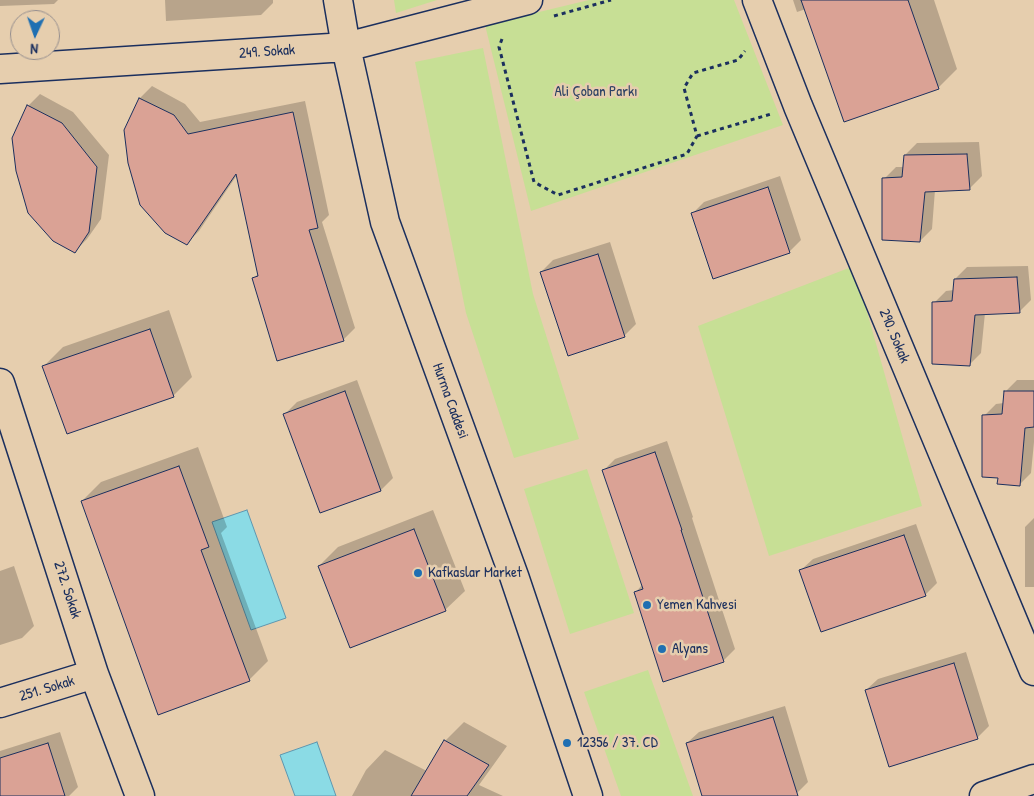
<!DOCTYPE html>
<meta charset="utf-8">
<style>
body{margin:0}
#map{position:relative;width:1034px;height:796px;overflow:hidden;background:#e6ceae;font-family:"Patrick Hand",sans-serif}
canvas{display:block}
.north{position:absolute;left:10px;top:10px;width:50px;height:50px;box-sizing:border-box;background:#e6ceae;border:1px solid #958e8e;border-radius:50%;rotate:183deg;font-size:14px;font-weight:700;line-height:20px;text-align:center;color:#1b2f5e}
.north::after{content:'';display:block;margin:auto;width:18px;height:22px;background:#1f6fb2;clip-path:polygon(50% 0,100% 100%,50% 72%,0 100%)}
</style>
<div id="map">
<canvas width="1034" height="796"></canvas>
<div class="north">N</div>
</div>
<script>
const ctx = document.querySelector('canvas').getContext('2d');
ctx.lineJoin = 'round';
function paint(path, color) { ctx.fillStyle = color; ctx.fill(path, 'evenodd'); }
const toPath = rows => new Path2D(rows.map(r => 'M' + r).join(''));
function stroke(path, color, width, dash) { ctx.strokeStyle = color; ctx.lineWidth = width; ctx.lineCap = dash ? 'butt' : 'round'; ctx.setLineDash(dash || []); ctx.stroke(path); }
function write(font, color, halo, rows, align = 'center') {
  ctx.font = font + ' "Patrick Hand",sans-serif'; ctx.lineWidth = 5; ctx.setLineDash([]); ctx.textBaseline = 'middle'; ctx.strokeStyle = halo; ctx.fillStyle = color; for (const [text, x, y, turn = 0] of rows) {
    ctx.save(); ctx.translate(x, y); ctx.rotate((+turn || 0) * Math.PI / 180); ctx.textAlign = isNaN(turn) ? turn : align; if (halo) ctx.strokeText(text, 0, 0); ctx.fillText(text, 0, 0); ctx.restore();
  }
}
paint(toPath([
 [394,0,437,0,396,13],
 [589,0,734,0,783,125,531,211,485,25],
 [483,48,533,294,579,439,514,458,466,313,415,62],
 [854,266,922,506,769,556,698,326],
 [587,469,634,613,570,634,524,489],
 [648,670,693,796,621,796,584,692]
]), '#c7df95');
const water = toPath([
 [247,510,286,618,251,630,212,522,247,510],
 [317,742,336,796,295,796,280,755,317,742]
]);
paint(water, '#8bdbe5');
stroke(water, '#5e96af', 1);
paint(toPath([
 [0,0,58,0,54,4,0,6],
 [165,0,273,0,273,3,261,15,166,21],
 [793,0,934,0,957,69,938,88,806,9,797,12],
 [152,86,185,104,200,122,305,101,329,215,322,222,355,328,343,340,254,278,258,274,237,175,199,231,187,243,125,130,140,98],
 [40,94,73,112,109,155,101,219,87,239,75,251,28,106],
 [979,142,982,176,970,188,935,190,932,229,920,241,884,179,896,167,904,167,905,155,917,143],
 [780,176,801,240,789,252,692,214,704,202],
 [610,242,636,324,624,336,541,272,553,260],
 [1028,266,1031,300,1019,312,985,313,981,353,969,365,934,303,946,291,954,290,955,279,967,267],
 [169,310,192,377,173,396,44,366,63,347],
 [357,380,393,478,381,490,320,511,285,414,297,402],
 [1017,380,1034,380,1034,442,1031,473,1019,485,999,477,984,416,996,404,1004,403,1005,392],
 [667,441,693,517,692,518,735,649,723,661,635,593,642,585,603,471,615,459],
 [198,447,227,527,221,533,268,661,249,680,82,501,101,482],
 [433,510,465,591,445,610,319,566,338,547],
 [1034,518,1034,587,1025,587,1025,527],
 [916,524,937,583,925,595,801,570,813,559],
 [14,566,34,626,22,638,0,645,0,571],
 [966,652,989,726,977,738,866,690,878,679],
 [785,706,808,782,796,794,788,796,703,796,687,743,699,732],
 [464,722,507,746,479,785,503,796,352,796,366,770,385,750,427,771,445,741],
 [60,732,78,787,69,796,0,796,0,751]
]), '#0003');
const building = toPath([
 [801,0,908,0,939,89,844,122,801,0],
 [139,98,174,115,188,134,293,112,318,228,309,230,344,341,277,361,252,278,258,276,236,174,187,245,165,233,140,205,128,163,124,130,139,98],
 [27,105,62,123,97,167,89,232,75,253,53,241,28,213,16,171,12,138,27,105],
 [967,154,970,190,925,192,920,242,882,240,882,178,902,177,904,155,967,154],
 [768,187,790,253,713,279,691,213,768,187],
 [598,254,625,337,568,356,540,272,598,254],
 [1017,277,1020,313,975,315,970,366,932,364,932,302,952,301,954,279,1017,277],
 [150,329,174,397,67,434,42,366,150,329],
 [345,391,381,491,320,513,283,414,345,391],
 [1004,391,1034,391,1034,427,1025,428,1020,486,997,484,998,478,982,477,982,415,1002,414,1004,391],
 [655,452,682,530,681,530,724,662,663,682,634,592,643,589,602,470,655,452],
 [179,466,209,547,201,550,250,681,158,715,81,501,179,466],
 [414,529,446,611,350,648,318,566,414,529],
 [904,535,926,596,821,632,799,570,904,535],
 [954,663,978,739,889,767,865,690,954,663],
 [773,717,798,796,702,796,686,743,773,717],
 [444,740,489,765,467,796,411,796,444,740],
 [48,743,65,796,0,796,0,758,48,743]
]);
paint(building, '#daa295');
stroke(building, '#1b2f5e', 1);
const street = toPath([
 [338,0,346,47,385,222,514,576,588,796],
 [757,0,798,106,1034,671],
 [0,69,346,47,528,0],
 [0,383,94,674,140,796],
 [0,703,94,674],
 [984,796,1034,779]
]);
stroke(street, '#1b2f5e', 31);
stroke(toPath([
 [554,16,611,0],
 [502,39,499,47,534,182,558,195,687,154,697,136,684,88,693,73,738,60,745,51],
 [697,136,771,114]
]), '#1b2f5e', 3, [4, 4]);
stroke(street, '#e6ceae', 28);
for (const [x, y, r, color] of [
 [418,573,5,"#1f6fb2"],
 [647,605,5,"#1f6fb2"],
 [662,649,5,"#1f6fb2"],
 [567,743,5,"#1f6fb2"]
]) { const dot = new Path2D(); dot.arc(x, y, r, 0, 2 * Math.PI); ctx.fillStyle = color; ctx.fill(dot); stroke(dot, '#e6ceae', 2); }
write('15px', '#1b2f5e', '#e6ceae', [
 ["249. Sokak",267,52,-4],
 ["290. Sokak",894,336,67],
 ["Hurma Caddesi",450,401,70],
 ["272. Sokak",67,590,72],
 ["251. Sokak",47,689,-17]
]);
write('15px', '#2c4164', '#e6ceae', [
 ["Ali Çoban Parkı",596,92]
]);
write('15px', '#1b2f5e', '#e6ceae', [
 ["Kafkaslar Market",428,573],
 ["Yemen Kahvesi",657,605],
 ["Alyans",672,649],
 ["12356 / 37. CD",577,743]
], 'left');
</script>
